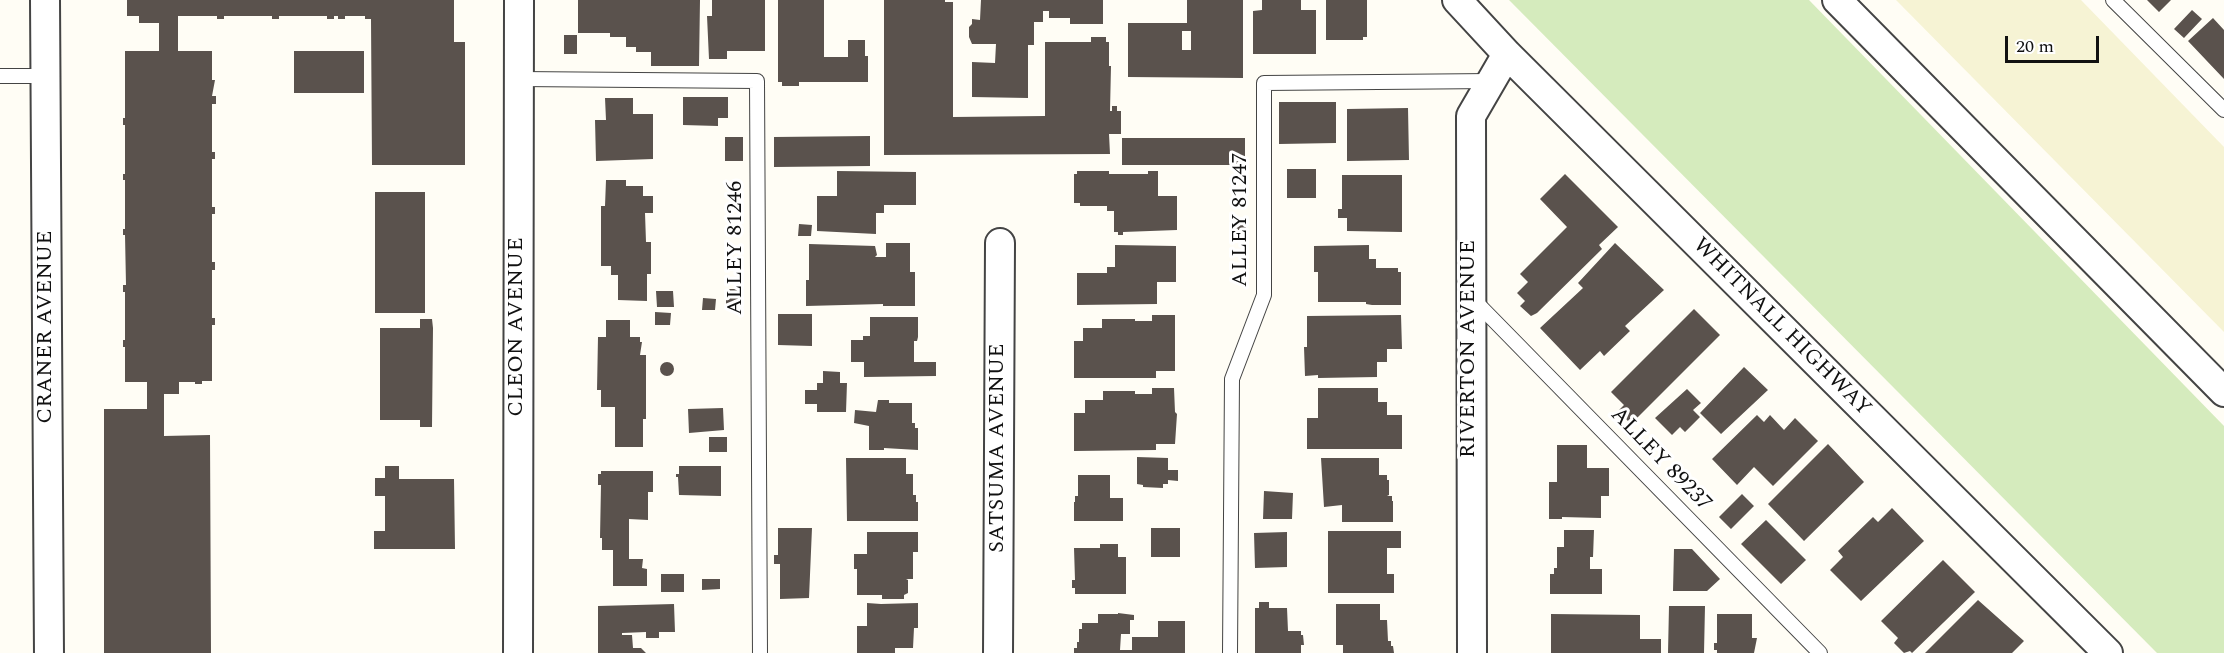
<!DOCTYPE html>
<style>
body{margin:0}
#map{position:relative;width:2224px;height:653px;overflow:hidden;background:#fffdf5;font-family:Spectral,serif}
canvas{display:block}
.scale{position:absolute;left:2005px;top:36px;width:94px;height:27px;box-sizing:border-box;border:3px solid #111;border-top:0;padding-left:8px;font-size:18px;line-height:21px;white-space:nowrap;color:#111;-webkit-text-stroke:4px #fff;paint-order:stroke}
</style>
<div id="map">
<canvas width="2224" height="653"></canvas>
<div class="scale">20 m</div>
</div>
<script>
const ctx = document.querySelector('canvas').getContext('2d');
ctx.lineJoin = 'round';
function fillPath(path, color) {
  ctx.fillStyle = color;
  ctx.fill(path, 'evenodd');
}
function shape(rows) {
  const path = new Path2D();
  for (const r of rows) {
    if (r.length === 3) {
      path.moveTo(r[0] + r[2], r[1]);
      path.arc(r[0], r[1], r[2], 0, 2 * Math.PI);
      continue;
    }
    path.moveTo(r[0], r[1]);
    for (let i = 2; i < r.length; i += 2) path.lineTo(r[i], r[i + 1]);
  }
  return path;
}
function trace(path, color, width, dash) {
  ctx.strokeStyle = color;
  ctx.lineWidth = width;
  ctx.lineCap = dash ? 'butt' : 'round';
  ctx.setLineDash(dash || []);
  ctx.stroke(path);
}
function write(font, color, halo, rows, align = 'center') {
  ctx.font = font + ' Spectral,serif';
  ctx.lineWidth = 6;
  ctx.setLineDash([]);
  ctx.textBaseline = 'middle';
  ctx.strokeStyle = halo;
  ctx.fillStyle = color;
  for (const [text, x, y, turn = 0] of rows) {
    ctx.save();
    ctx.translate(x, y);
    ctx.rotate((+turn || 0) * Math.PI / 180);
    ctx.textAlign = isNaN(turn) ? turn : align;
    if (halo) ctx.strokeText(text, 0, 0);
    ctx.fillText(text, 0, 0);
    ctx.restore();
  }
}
const farmland = shape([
 [1896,0,2081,0,2224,147,2224,332]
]);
const green = shape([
 [1509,0,1809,0,2224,426,2224,653,2157,653]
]);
const building = shape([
 [127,0,454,0,454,42,465,42,465,165,372,165,371,19,365,19,365,16,345,16,345,19,338,19,338,16,334,16,334,19,327,19,327,16,279,16,279,19,272,19,272,16,224,16,224,19,217,19,217,16,178,16,178,51,212,51,212,80,215,80,212,96,216,96,216,104,212,104,212,152,215,152,215,159,212,159,212,207,215,207,215,214,212,214,212,262,215,262,215,270,212,270,212,318,215,318,215,325,212,325,212,381,202,381,202,384,195,384,195,382,179,382,179,394,164,394,164,436,210,435,211,653,104,653,104,409,147,409,147,382,125,382,125,347,123,347,123,340,125,340,125,292,123,292,123,285,126,285,125,235,123,235,123,229,125,229,125,180,123,180,123,174,125,174,125,125,123,125,123,118,125,118,125,51,159,51,159,23,139,23,139,16,127,16],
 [578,0,700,0,699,66,651,66,651,52,636,52,636,47,626,47,626,37,610,37,610,33,578,33],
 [712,0,765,0,765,51,727,51,727,59,709,59,707,16,712,16],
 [778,0,824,0,824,57,848,57,848,40,865,40,865,56,868,56,868,82,799,82,799,86,782,86,782,82,778,82],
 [884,0,945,0,945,2,953,2,953,117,1045,116,1045,42,1091,42,1091,37,1106,37,1106,42,1109,42,1109,66,1111,66,1110,111,1112,111,1112,106,1117,106,1117,111,1121,111,1121,134,1109,134,1110,154,884,155],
 [981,0,1103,0,1103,24,1070,24,1070,18,1049,18,1049,11,1043,11,1043,22,1034,22,1034,45,1028,45,1028,98,972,97,972,62,995,63,996,44,972,44,969,37,969,27,972,24,972,19,980,20],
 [1187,0,1243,0,1243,78,1128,77,1128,23,1187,23],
 [1182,31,1191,31,1191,50,1182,50],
 [1262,0,1301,0,1301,10,1316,10,1316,54,1253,54,1253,11,1262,10],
 [1326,0,1367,0,1367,37,1363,37,1363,40,1326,40],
 [2147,0,2171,0,2159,12],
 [2192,10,2202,19,2184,38,2174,29],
 [2213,18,2224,30,2224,79,2188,41],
 [564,35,577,35,577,54,564,54],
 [294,51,364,51,364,93,294,93],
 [683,97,728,97,728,118,718,118,718,126,683,125],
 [605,98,633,98,633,114,653,114,653,159,596,161,595,120,606,120],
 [1279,102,1336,102,1336,143,1279,144],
 [1408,108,1409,160,1347,161,1347,109],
 [870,136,870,166,774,167,774,137],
 [725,137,743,137,743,161,725,161],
 [1122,138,1245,138,1245,165,1122,165],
 [1287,169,1316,169,1316,198,1287,198],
 [837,171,916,172,916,205,884,205,884,213,876,213,876,234,817,231,817,196,837,196],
 [1077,171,1109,171,1109,174,1148,174,1148,171,1158,171,1158,196,1177,196,1177,230,1123,232,1123,235,1118,235,1118,232,1114,232,1114,211,1107,211,1107,206,1080,206,1080,203,1074,203,1074,174,1077,174],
 [1565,174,1618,227,1599,245,1602,249,1537,313,1531,316,1520,306,1525,301,1517,293,1528,282,1520,274,1567,227,1540,199],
 [1342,175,1402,175,1402,232,1347,231,1347,218,1338,218,1338,209,1342,209],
 [606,180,626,180,626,186,643,186,643,196,653,196,653,213,645,213,646,242,651,242,651,274,647,274,647,301,618,300,618,275,611,275,611,266,601,266,601,206,605,206],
 [375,192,425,192,425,313,375,313],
 [1231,219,1246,220,1246,238,1231,237],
 [799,224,812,225,811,236,798,236],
 [886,243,910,243,910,272,915,272,915,306,883,306,883,304,806,306,806,280,809,280,809,244,875,246,877,255,875,257,886,257],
 [1615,243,1664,290,1625,326,1630,331,1604,356,1600,351,1580,370,1540,328,1583,288,1578,283],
 [1115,245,1176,246,1176,282,1157,282,1157,304,1077,305,1077,273,1107,273,1107,267,1115,267],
 [1369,245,1369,259,1376,259,1376,268,1398,268,1398,272,1401,272,1401,305,1372,305,1366,304,1366,302,1318,302,1318,272,1314,272,1314,246],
 [726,289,739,289,739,300,734,300,734,305,726,305],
 [656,291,673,291,674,307,657,307],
 [703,298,716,299,715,310,702,310],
 [1694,309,1720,335,1631,424,1618,411,1624,405,1611,392],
 [655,312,671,313,670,325,655,325],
 [778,314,812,314,812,346,778,345],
 [1152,315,1175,315,1175,371,1156,371,1156,378,1074,378,1074,341,1083,341,1083,328,1102,328,1102,319,1135,319,1135,321,1152,321],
 [1401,315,1402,349,1387,349,1387,362,1377,362,1377,377,1318,378,1318,375,1305,376,1304,347,1307,347,1307,316],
 [870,317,918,317,918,337,917,341,914,341,914,362,936,362,936,376,864,377,864,362,851,362,851,340,863,340,863,336,870,336],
 [420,319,432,319,433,328,432,427,420,427,420,420,380,420,380,328,420,328],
 [606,320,630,320,630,337,640,337,640,342,642,342,640,355,646,355,646,419,643,419,643,447,615,447,615,407,601,407,601,390,597,390,598,337,606,337],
 [667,369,7],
 [1744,367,1768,390,1721,434,1700,413],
 [823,371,840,372,840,383,847,383,846,412,817,412,817,404,805,404,805,390,817,390,817,383,823,383],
 [1152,388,1174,388,1175,412,1177,414,1175,444,1156,444,1156,450,1074,451,1074,413,1085,413,1085,400,1103,400,1103,391,1135,391,1135,394,1152,394],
 [1318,388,1378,388,1378,402,1387,402,1387,415,1402,415,1402,449,1307,449,1307,418,1318,418],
 [1687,389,1701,403,1693,410,1700,417,1685,432,1680,427,1672,435,1655,418],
 [878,400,889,400,889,403,912,403,912,423,915,423,915,428,918,428,918,450,884,448,884,450,869,450,869,426,854,423,855,410,876,412],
 [723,408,724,430,689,433,688,409],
 [1757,415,1764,422,1770,415,1784,430,1795,418,1818,441,1773,486,1754,467,1737,485,1712,459],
 [709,437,727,437,727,452,709,452],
 [1828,444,1864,482,1804,541,1768,504],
 [1557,445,1587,445,1587,468,1609,468,1609,496,1601,496,1601,518,1562,517,1562,519,1549,519,1549,482,1557,482],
 [1137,457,1168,458,1168,470,1178,470,1178,481,1168,480,1168,484,1163,484,1163,488,1143,487,1143,485,1137,484],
 [846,458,906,458,906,474,913,474,913,495,916,495,916,502,918,502,918,521,847,521],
 [1321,458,1379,458,1379,475,1387,475,1387,480,1389,480,1389,495,1387,496,1392,496,1392,501,1393,501,1393,522,1342,522,1342,505,1324,507],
 [385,466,399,466,399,479,454,479,455,549,374,549,374,531,385,531,385,496,375,496,375,478,385,478],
 [679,466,721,466,721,496,679,495,678,477,676,477,676,474,679,474],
 [601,471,653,471,653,492,648,492,648,520,629,519,629,559,643,559,642,568,647,569,647,586,613,586,613,550,602,550,602,538,600,538,601,485,598,485,598,474,601,474],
 [1078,475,1110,475,1110,498,1123,498,1123,521,1074,521,1074,502,1075,502,1075,496,1078,496],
 [1264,491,1293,493,1292,519,1263,519],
 [1742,494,1754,506,1731,529,1719,517],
 [1892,508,1924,541,1861,601,1830,570,1843,557,1838,551,1873,517,1878,522],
 [1766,520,1806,560,1781,584,1741,544],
 [778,528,812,528,809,598,780,599,780,564,774,564,774,555,778,555],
 [1151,528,1180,528,1180,557,1151,557],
 [1564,530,1594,530,1593,557,1590,557,1590,569,1602,569,1602,594,1550,594,1550,574,1554,574,1554,568,1557,568,1557,547,1564,547],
 [1328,531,1401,531,1401,548,1387,548,1387,574,1394,574,1394,593,1328,593],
 [867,532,918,532,918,552,913,552,913,579,906,579,908,580,908,593,904,595,904,599,882,599,882,595,857,595,857,569,854,569,854,554,867,554],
 [1287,532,1287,567,1255,568,1254,533],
 [1100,544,1118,544,1118,557,1126,557,1126,594,1075,594,1075,588,1072,588,1072,580,1075,580,1074,548,1100,548],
 [1674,549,1692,549,1720,579,1707,591,1673,591],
 [1943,560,1975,592,1912,653,1910,651,1904,653,1894,643,1898,638,1881,621],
 [661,574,684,574,684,592,661,592],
 [702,579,720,579,720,589,702,590],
 [1978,600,2024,641,2012,653,1925,653],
 [1259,602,1269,602,1269,608,1287,608,1288,631,1301,631,1301,635,1303,635,1304,645,1301,645,1301,653,1255,653,1255,608,1259,608],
 [867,603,881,604,918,603,918,628,914,628,913,648,895,648,895,653,857,653,857,626,867,626],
 [674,604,675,632,659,632,659,638,646,638,646,632,622,633,622,635,632,635,633,648,641,648,646,653,598,653,598,606],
 [1336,604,1380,604,1380,620,1387,620,1388,641,1391,641,1391,646,1393,646,1394,653,1343,653,1343,645,1336,645],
 [1669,606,1705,606,1704,653,1668,653],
 [1118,613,1134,615,1134,620,1130,620,1130,634,1121,634,1120,650,1132,650,1132,637,1158,637,1158,621,1185,621,1185,653,1074,653,1074,648,1077,648,1077,642,1079,642,1079,629,1082,629,1082,623,1098,623,1098,614,1118,614],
 [1551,614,1640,615,1640,639,1661,639,1661,653,1551,653],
 [1717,614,1752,614,1752,638,1757,638,1754,653,1717,653,1717,650,1714,650,1714,643,1717,643]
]);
const lane = shape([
 [2113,0,2224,110],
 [0,76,45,76],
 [519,79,757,81,760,653],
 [1473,299,1820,653],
 [1230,653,1232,379,1264,295,1264,83,1492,81]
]);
const street = shape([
 [45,0,49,653],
 [1457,0,1507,54,2108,653],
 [1837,0,2224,392],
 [518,653,519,0],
 [998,653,1000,243],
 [1472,653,1471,116,1507,54]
]);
const streetNames = [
 ["ALLEY 81247",1242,220,-90],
 ["ALLEY 81246",737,248,-90],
 ["CRANER AVENUE",47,327,-90],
 ["CLEON AVENUE",518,327,-90],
 ["WHITNALL HIGHWAY",1781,328,45],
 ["RIVERTON AVENUE",1470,349,-90],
 ["SATSUMA AVENUE",999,448,-90],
 ["ALLEY 89237",1660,460,46]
];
fillPath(farmland, '#f6f3d4');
fillPath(green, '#d5ebbd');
fillPath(building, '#5a524d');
trace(lane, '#444', 16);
trace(street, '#444', 32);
trace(lane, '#fff', 14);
trace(street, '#fff', 28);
write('22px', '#111', '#fff', streetNames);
</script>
